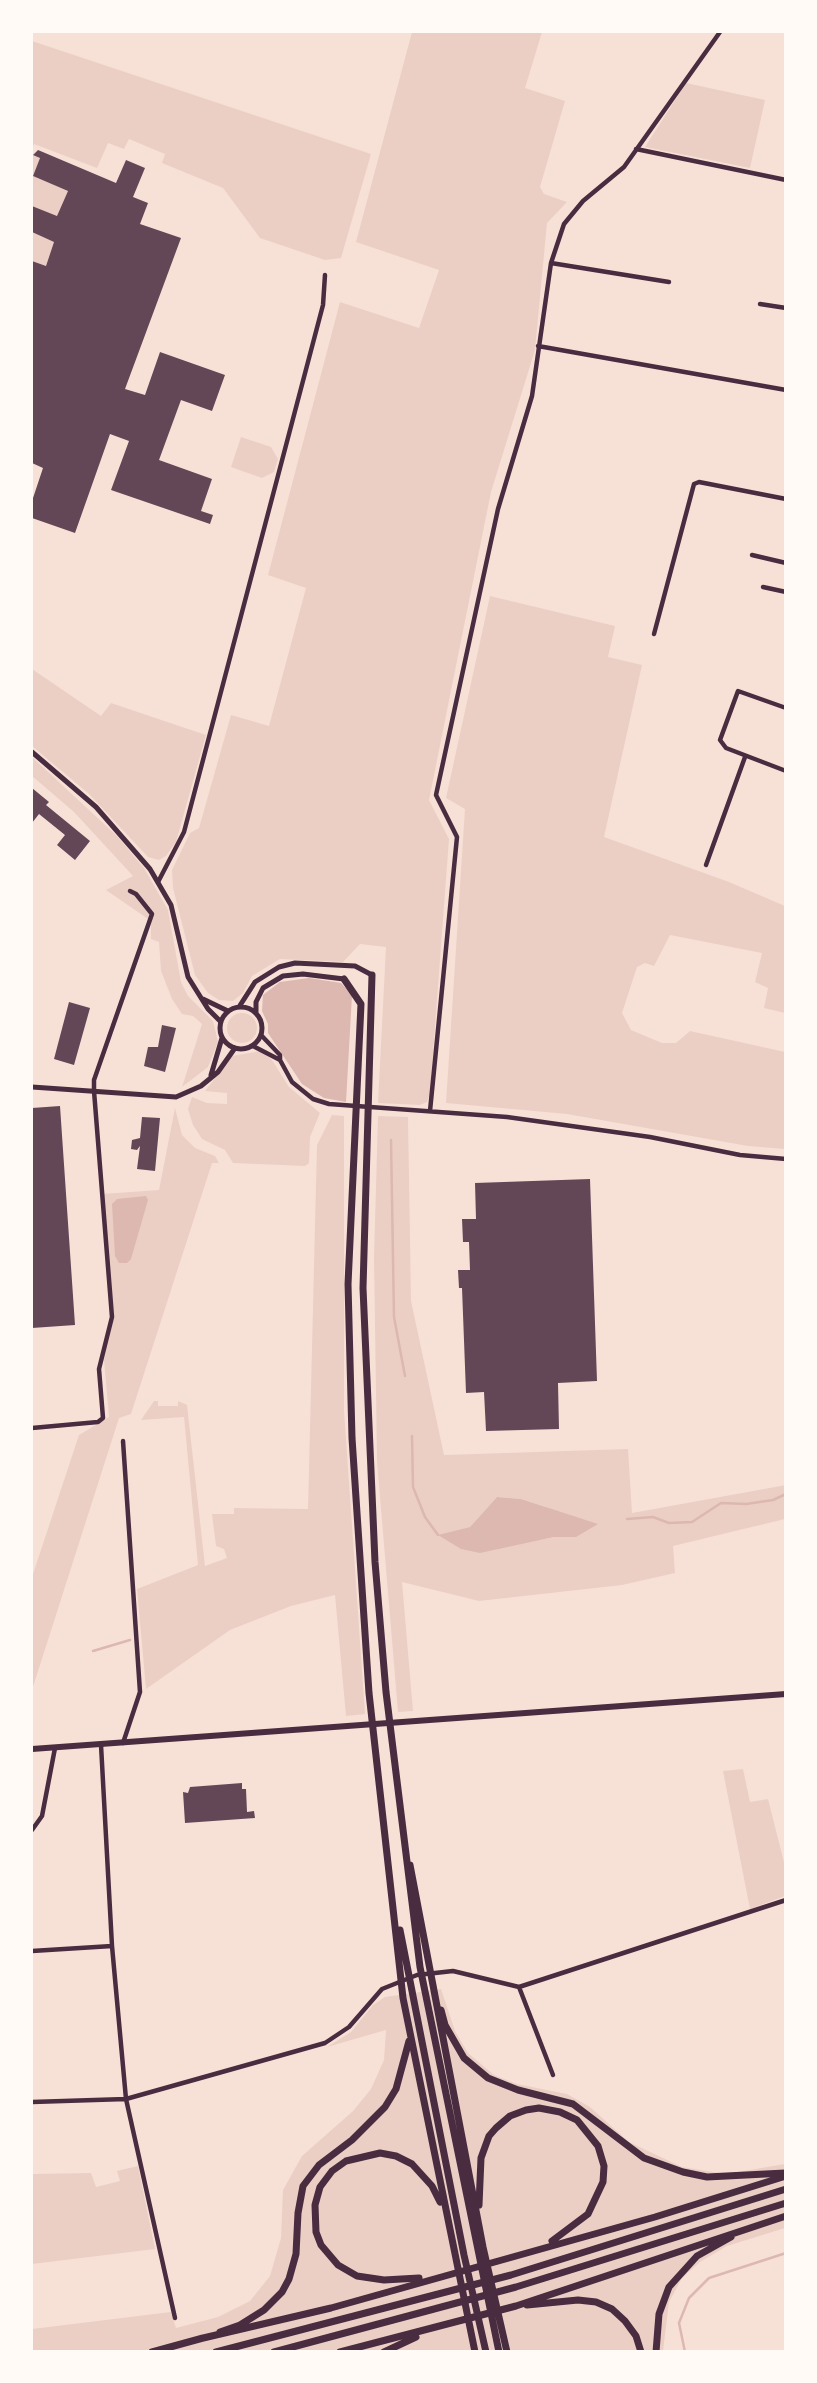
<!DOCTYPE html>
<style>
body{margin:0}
#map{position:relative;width:817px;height:2383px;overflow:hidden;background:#f7e1d7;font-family:Ubuntu,sans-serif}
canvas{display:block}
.frame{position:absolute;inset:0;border:33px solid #fffaf5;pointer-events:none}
</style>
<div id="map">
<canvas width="817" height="2383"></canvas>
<div class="frame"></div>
</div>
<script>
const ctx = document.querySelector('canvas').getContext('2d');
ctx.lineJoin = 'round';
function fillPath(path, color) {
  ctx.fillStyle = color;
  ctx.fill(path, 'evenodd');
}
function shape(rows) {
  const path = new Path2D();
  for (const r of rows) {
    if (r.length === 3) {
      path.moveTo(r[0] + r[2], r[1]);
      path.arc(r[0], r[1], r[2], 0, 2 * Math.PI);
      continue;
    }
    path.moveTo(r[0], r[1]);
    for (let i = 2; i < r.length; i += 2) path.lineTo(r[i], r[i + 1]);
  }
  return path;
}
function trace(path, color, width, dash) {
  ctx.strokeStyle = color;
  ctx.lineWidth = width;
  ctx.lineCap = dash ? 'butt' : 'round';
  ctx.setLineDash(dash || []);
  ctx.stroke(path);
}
const green = shape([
 [412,32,542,32,525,88,565,101,540,187,544,194,567,202,547,223,535,350,491,492,429,800,449,839,430,1094,427,1102,420,1105,378,1103,386,947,360,944,343,962,280,959,252,976,243,993,233,1001,219,1000,208,993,195,975,173,888,172,870,190,833,199,828,231,715,269,726,306,588,268,575,340,302,419,328,439,270,356,242],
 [32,41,371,154,341,258,325,260,260,238,223,188,162,163,165,154,129,139,124,149,108,143,97,168,34,144,32,149],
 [686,83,765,100,750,168,645,147],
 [32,154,40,158,33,176,68,191,57,216,32,206],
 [32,232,54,242,46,266,32,261],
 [241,437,271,447,278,459,274,472,262,478,231,467],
 [490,596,615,626,608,657,642,665,604,837,729,882,785,906,785,1013,764,1008,768,988,755,982,762,953,670,935,654,966,645,963,637,967,622,1013,631,1030,662,1043,676,1043,690,1031,785,1052,785,1149,748,1146,567,1114,446,1103,465,809,446,798],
 [32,669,101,716,111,703,206,735,176,842,166,856,159,860,148,857,89,794,32,746],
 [32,757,117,836,144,868,168,910,181,982,188,996,213,1021,218,1042,208,1067,182,1087,202,1024,193,1016,182,1014,172,999,161,971,159,942,151,939,151,921,106,890,133,876,74,812,32,776],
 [242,1028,15],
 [261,1051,272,1060,289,1087,320,1113,310,1137,309,1163,305,1166,233,1163,225,1150,202,1139,193,1125,188,1109,192,1097,207,1103,227,1104,227,1093,205,1091,232,1056],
 [175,1108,182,1135,195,1148,215,1156,219,1163,212,1163,131,1414,119,1418,32,1690,32,1577,79,1435,109,1417,104,1360,114,1317,102,1194,159,1190],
 [332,1115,344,1116,344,1410,365,1714,346,1716,335,1595,291,1606,230,1630,146,1689,137,1589,198,1565,184,1417,141,1420,154,1401,158,1401,158,1406,178,1406,178,1401,187,1405,205,1566,227,1558,224,1549,216,1546,212,1514,234,1514,234,1508,308,1509,317,1145],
 [378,1116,408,1117,411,1301,444,1455,628,1449,632,1513,786,1485,785,1519,673,1546,675,1573,622,1585,479,1601,402,1582,413,1711,398,1712,377,1461,374,1257],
 [497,1497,521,1499,546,1507,576,1537,554,1537,514,1545,439,1536,470,1527],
 [743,1769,750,1802,768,1799,786,1870,785,1896,750,1909,723,1771],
 [441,1989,455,2031,468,2053,494,2075,517,2084,567,2094,590,2107,629,2142,682,2167,726,2174,785,2164,785,2228,727,2246,700,2262,682,2278,669,2302,663,2351,32,2352,32,2329,171,2312,176,2328,218,2317,250,2301,270,2276,281,2238,283,2190,302,2156,353,2111,371,2089,384,2060,386,2030,327,2047,351,2032,373,2005,385,1997],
 [138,2166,155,2249,32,2264,32,2174,91,2173,96,2187,120,2181,117,2171]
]);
const water = shape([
 [309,978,341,983,352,995,346,1102,324,1098,302,1084,268,1033,268,1024,262,1011,263,995,280,982],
 [146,1196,148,1200,131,1259,127,1263,119,1263,115,1256,112,1204,117,1199],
 [497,1497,521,1499,598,1524,576,1537,554,1537,480,1553,461,1549,438,1535,470,1527]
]);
const stream = shape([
 [391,1140,394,1317,405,1376],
 [412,1436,413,1487,425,1517,438,1535],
 [627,1519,653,1517,669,1523,692,1522,721,1503,746,1504,773,1500,786,1494],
 [93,1651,130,1640],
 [685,2352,679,2323,689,2298,709,2278,786,2253]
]);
const building = shape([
 [38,150,116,183,126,160,145,168,133,197,148,203,140,224,181,238,125,389,145,395,160,352,225,375,212,411,181,400,159,460,212,479,201,511,213,515,210,524,111,490,129,441,110,434,75,533,32,518,32,501,43,468,32,463,32,261,46,266,54,242,32,232,32,206,57,216,68,191,33,176,40,158,33,155],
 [32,788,49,802,46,805,90,841,75,860,57,845,65,835,39,814,32,823],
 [69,1002,90,1008,74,1065,54,1059],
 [162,1025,176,1028,165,1072,144,1066,148,1047,158,1047],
 [60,1106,75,1325,32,1328,32,1108],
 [142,1117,160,1118,155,1171,137,1169,140,1146,137,1150,131,1149,132,1140,140,1138],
 [590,1179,597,1381,558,1383,559,1429,486,1431,484,1392,466,1393,462,1288,459,1288,458,1270,470,1270,469,1242,463,1242,462,1219,476,1219,475,1183],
 [242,1783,242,1789,246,1789,247,1812,254,1811,255,1818,185,1823,183,1792,188,1793,190,1787]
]);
const minor = shape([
 [636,149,786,180],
 [551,263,669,282],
 [760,304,786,308],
 [538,346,786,390],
 [752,555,786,563],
 [763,587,786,592],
 [654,634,694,484,699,482,786,499],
 [786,708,738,691,720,740,726,748,786,771],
 [706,865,745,757],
 [158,882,184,832,323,305,325,275],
 [261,1035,280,1055,280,1060,292,1082,313,1099,329,1104,507,1117,650,1137,740,1155,786,1159],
 [253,1046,280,1060],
 [430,1111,457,837,436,795,498,509,532,396,551,263,564,224,583,201,624,167,720,32],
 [32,1428,98,1422,103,1418,99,1369,112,1317,94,1091,94,1080,152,914,136,894,130,891],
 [123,1441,140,1692,123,1743],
 [101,1745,112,1946,126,2099,175,2318],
 [32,1830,42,1816,55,1748],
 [32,1951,112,1946],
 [519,1987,553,2075],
 [32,2102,126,2099,325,2043,349,2027,382,1989,417,1975,453,1971,519,1987,786,1900]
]);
const tertiary = shape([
 [32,752,96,807,150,869,171,905,188,977,208,1009,221,1022],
 [203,999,228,1011],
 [241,1028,21],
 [239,1007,255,982,279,967,295,963,355,966,372,975],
 [256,1013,256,1002,263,988,283,976,303,974,344,979],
 [211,1075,222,1038],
 [32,1087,176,1097,201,1086,218,1072,235,1048]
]);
const secondary = shape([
 [32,1749,786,1694]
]);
const trunk = shape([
 [372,975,363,1288,375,1562,386,1692,420,1967,499,2352],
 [344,979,361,1004,348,1284,352,1438,369,1693,403,1998,475,2352],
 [410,1865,483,2247,507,2352],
 [400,1930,464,2255,486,2352],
 [441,2010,445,2025,464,2058,488,2078,518,2090,573,2104,644,2158,683,2172,707,2177,785,2173],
 [479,2205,481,2158,489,2136,496,2128,510,2116,526,2110,539,2108,560,2112,577,2120,598,2146,604,2166,603,2182,588,2214,552,2241],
 [419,2278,384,2280,357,2276,338,2265,321,2245,316,2232,315,2205,320,2187,332,2171,346,2161,380,2153,396,2156,412,2164,432,2186,440,2202],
 [527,2305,578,2300,596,2302,612,2309,625,2321,636,2336,641,2352],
 [220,2332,240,2325,264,2310,282,2292,289,2279,296,2254,298,2213,303,2186,319,2165,352,2140,385,2107,396,2089,409,2041],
 [199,2339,331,2308,655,2217,786,2176],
 [152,2352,203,2338],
 [216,2352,511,2275,786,2189],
 [274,2352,516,2287,786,2203],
 [340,2352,516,2306,786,2216],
 [384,2352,416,2337],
 [656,2352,659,2314,669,2287,697,2256,731,2237]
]);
fillPath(green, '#ebcfc5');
fillPath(water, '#dcb8b0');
trace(stream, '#dcb8b0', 2.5);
fillPath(building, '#644757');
trace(minor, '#4a2c40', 4.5);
trace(tertiary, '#4a2c40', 5);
trace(secondary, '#4a2c40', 6);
trace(trunk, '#4a2c40', 7);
</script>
